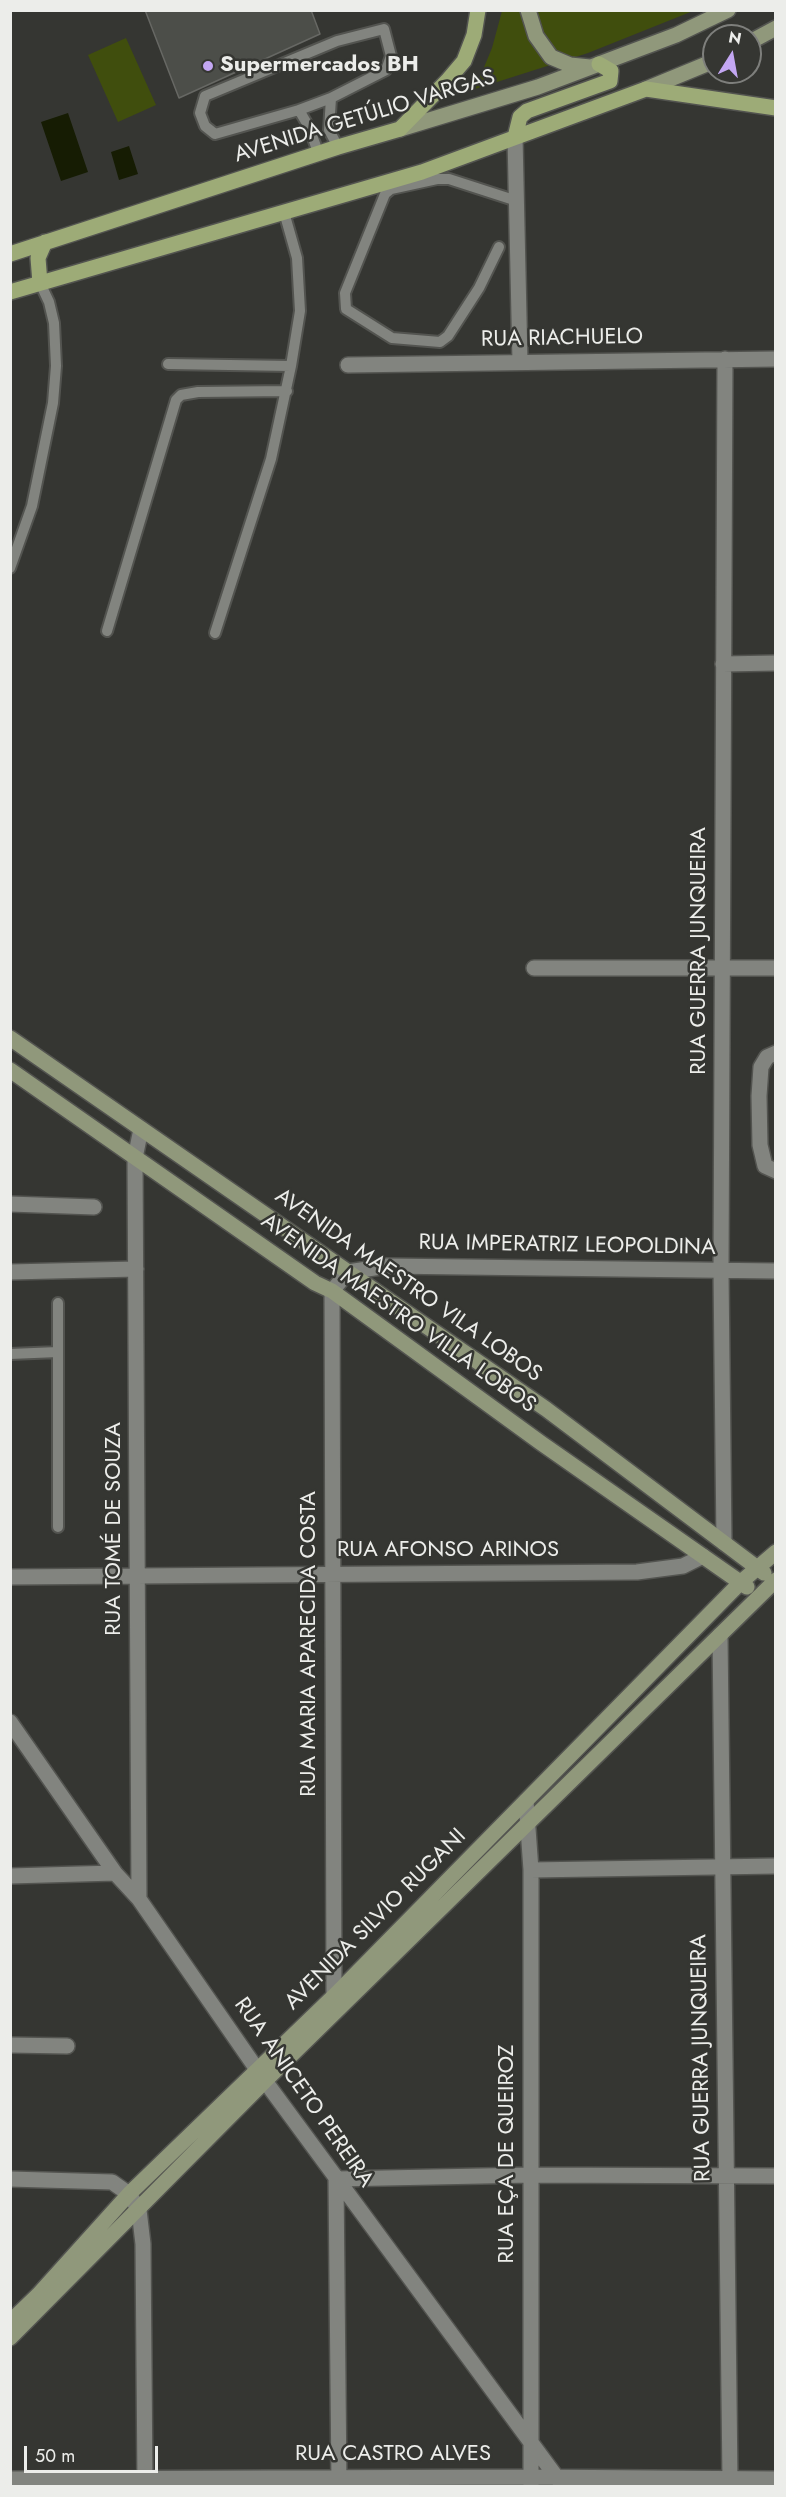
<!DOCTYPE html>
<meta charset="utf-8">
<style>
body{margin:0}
#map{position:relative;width:786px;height:2497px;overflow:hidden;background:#353632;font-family:Jost,sans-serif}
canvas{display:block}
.frame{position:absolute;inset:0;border:12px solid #ecedea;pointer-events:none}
.north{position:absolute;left:702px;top:24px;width:60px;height:60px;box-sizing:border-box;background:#353632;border:2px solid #7e7f7c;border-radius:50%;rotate:11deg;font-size:16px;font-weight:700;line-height:24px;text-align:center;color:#ecedea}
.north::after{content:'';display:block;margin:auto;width:21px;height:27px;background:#c3a7f2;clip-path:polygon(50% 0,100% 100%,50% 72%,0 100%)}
.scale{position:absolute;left:24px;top:2446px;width:134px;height:27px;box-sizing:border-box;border:3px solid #ecedea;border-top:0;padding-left:8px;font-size:18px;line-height:21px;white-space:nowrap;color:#ecedea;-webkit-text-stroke:4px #353632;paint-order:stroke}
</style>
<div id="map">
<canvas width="786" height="2497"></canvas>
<div class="frame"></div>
<div class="north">N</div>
<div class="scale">50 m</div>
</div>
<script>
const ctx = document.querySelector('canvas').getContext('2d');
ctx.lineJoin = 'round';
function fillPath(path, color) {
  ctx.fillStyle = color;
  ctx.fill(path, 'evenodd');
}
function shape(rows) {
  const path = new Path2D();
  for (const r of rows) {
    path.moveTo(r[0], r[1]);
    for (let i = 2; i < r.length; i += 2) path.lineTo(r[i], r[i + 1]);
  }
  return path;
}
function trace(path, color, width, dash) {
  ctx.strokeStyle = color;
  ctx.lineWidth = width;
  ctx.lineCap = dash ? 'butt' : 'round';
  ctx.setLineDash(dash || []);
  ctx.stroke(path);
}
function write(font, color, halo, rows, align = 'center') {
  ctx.font = font + ' Jost,sans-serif';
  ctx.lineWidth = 5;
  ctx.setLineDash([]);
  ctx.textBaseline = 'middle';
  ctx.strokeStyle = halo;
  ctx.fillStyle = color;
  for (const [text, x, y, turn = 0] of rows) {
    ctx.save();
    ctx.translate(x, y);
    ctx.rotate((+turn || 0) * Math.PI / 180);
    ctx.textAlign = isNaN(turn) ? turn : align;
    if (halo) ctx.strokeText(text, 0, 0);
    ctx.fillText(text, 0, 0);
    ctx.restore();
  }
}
const green = shape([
 [502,11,693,11,588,53,475,89,492,48],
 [126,38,156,105,118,122,88,55]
]);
const water = shape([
 [68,113,88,172,61,181,41,122],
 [129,146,138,174,119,180,111,152]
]);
const building = shape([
 [145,10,311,10,320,34,179,98,145,10]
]);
const lane = shape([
 [299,110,331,98],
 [319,155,309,127,299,110,215,134,205,126,200,113,205,96,337,41,384,29,391,56,386,70,331,98,329,130,338,147],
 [499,247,479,288,448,336,440,342,392,338,346,309,345,293,385,194,391,189,437,179,449,179,517,201],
 [168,364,291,366],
 [10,568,32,506,53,403,56,366,54,323,49,302,40,283],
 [107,631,176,400,181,395,198,392,287,391],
 [215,633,271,459,291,366,300,311,297,258,284,212],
 [10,1354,58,1352],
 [58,1527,58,1303]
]);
const street = shape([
 [515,137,520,362],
 [348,365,776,359],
 [723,664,776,663],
 [534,968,776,968],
 [776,1053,767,1057,761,1067,759,1096,760,1145,765,1166,776,1171],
 [10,1204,94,1207],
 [10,1272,136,1269],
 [724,1543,721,1272,725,359],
 [10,1577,637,1572,683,1566,703,1556],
 [720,1635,730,2480],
 [10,1722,115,1873,139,1899,265,2081,563,2486],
 [526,1801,531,1870,531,2486],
 [531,1870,776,1866],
 [10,1876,115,1873],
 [139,1899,135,1158,141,1129],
 [339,2004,334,1996,332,1291,348,1272,387,1266,776,1271],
 [10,2045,67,2046],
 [10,2179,112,2182,129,2194,139,2210,143,2244,145,2485],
 [10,2479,530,2477,776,2479],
 [339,2486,336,2179,530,2175,776,2176]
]);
const secondary = shape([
 [528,10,536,36,551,57,570,65,590,67],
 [750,42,776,28],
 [646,89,714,61],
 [400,129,538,87,676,35,728,10],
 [10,1038,546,1409,764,1573],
 [10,1070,315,1283,332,1291,541,1443,747,1587],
 [10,2322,38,2295,129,2194,334,1996,741,1582,776,1552],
 [10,2338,265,2081,776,1580]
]);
const primary = shape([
 [515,137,520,117,527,111,610,81,611,71,599,64],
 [10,254,338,147,400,129,447,81,464,61,474,35,478,10],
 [40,283,38,258,45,242],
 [10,292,422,172,646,89,776,108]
]);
const markers = [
 [208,66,6,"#c3a7f2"]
];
const poiNames = [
 ["Supermercados BH",220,66]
];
const streetNames = [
 ["AVENIDA GETÚLIO VARGAS",365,117,-17],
 ["RUA RIACHUELO",562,339,-1],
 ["RUA GUERRA JUNQUEIRA",700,951,-90],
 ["RUA IMPERATRIZ LEOPOLDINA",567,1246,1],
 ["AVENIDA MAESTRO VILA LOBOS",408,1286,35],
 ["AVENIDA MAESTRO VILLA LOBOS",398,1314,35],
 ["RUA TOMÉ DE SOUZA",115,1529,-90],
 ["RUA AFONSO ARINOS",448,1551],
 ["RUA MARIA APARECIDA COSTA",310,1644,-90],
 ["AVENIDA SILVIO RUGANI",376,1920,-45],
 ["RUA GUERRA JUNQUEIRA",702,2058,-91],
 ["RUA ANICETO PEREIRA",303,2093,55],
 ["RUA EÇA DE QUEIROZ",508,2154,-90],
 ["RUA CASTRO ALVES",393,2455]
];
fillPath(green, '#404e0d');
fillPath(water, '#161c03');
fillPath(building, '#4c4e49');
trace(building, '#676864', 1.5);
trace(lane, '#535450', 14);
trace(street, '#535450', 18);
trace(secondary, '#535450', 18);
trace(primary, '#535450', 18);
trace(lane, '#82847f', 10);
trace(street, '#82847f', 15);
trace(secondary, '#90987b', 15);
trace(primary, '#9dab77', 15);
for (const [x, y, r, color] of markers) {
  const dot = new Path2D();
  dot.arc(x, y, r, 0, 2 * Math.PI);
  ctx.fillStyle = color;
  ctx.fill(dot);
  trace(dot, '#353632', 2);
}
write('bold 22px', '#ecedea', '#353632', poiNames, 'left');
write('22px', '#ecedea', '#353632', streetNames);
</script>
